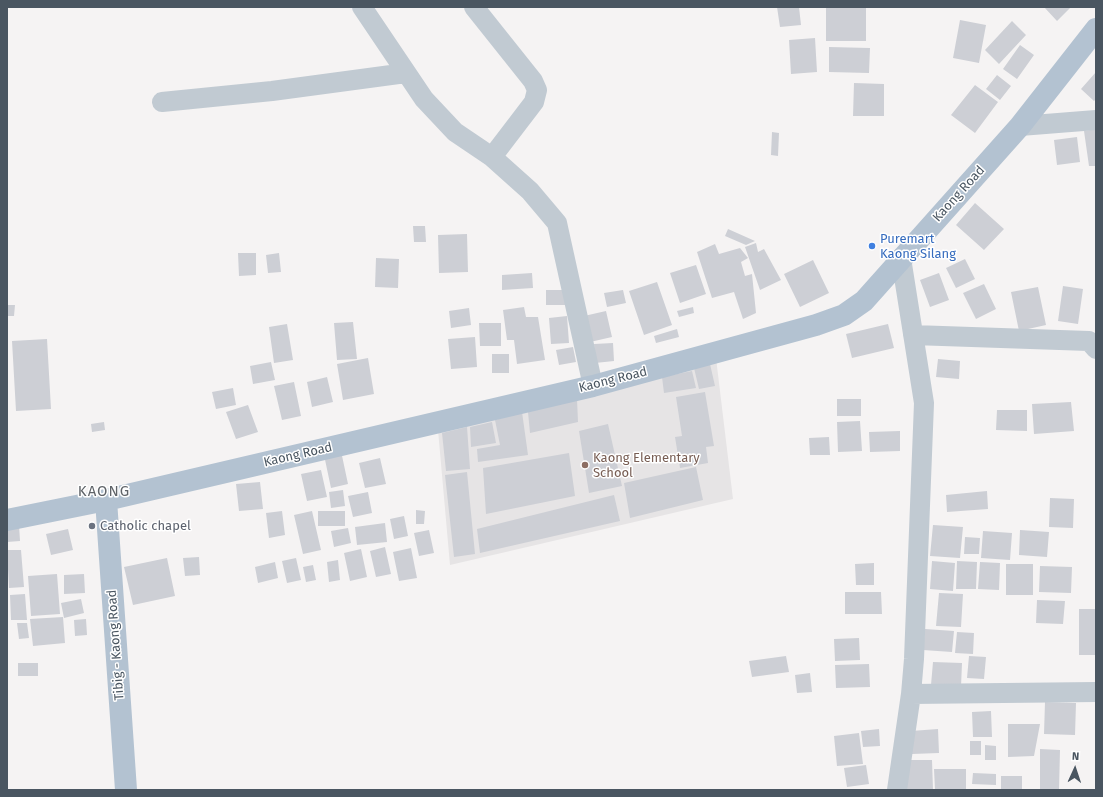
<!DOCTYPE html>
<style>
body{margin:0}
#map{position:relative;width:1103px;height:797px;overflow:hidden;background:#f5f3f3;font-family:"Fira Sans",sans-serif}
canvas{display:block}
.frame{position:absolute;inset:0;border:8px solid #4a5661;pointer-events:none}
.north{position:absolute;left:1055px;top:749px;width:40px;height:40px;-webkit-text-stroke:3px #fff;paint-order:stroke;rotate:3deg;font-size:11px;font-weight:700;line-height:16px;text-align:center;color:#4a5661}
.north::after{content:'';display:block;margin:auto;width:14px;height:18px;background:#4a5661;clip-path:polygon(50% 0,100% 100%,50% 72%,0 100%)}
</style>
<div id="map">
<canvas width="1103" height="797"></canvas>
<div class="frame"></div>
<div class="north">N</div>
</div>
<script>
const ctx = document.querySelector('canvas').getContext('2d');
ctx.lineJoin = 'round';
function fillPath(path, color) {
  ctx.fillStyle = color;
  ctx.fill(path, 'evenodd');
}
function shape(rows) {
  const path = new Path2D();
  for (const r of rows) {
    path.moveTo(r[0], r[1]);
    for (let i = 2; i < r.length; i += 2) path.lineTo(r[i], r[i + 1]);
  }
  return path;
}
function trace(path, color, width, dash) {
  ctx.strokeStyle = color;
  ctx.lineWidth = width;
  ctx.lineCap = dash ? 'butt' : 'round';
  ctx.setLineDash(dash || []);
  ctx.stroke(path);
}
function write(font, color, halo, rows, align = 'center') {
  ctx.font = font + ' "Fira Sans",sans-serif';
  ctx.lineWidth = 3;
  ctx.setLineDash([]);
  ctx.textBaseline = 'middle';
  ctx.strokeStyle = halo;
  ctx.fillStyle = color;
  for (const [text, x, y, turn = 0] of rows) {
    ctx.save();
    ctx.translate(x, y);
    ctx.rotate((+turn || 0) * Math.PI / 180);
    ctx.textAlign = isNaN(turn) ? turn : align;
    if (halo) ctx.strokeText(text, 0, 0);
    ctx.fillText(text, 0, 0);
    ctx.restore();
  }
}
const education = shape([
 [716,358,733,499,450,565,438,430]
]);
const building = shape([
 [777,7,799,7,801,25,780,27],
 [826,7,866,7,866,41,826,41],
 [1044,7,1071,7,1057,21],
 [960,20,986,25,979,63,953,58],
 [1012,21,1026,35,999,64,985,50],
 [815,38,817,72,791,74,789,40],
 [1020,45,1034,55,1017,79,1003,69],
 [829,47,870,48,869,73,829,72],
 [1096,72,1096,99,1094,101,1081,89],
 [997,75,1011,86,1000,100,986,89],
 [854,83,884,84,884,116,853,116],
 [975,85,998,102,975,133,951,115],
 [1096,129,1096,166,1089,166,1084,131],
 [772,132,779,133,778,156,771,155],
 [1077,137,1080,162,1057,165,1054,140],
 [975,203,1004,229,984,250,956,225],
 [413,226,425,226,426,242,414,242],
 [728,229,755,241,746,245,725,236],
 [467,234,468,272,439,273,438,235],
 [756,243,758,252,764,249,781,280,760,290,745,247],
 [715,244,719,254,740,248,748,258,741,262,745,276,752,274,756,313,743,319,734,292,712,298,697,252],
 [238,253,256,253,256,275,239,276],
 [279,253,281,272,268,273,266,255],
 [376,258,399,259,398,288,375,287],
 [965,259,975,279,956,288,946,268],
 [813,260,829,293,800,307,784,274],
 [696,265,706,294,680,303,670,273],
 [532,273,533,288,502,290,502,275],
 [939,273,949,300,930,307,920,280],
 [657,282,672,325,644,335,629,291],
 [984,284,996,309,976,319,963,293],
 [1063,286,1083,289,1078,324,1058,321],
 [1038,287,1046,325,1019,331,1011,292],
 [546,290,566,290,567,305,546,305],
 [623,290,626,303,607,307,604,293],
 [7,305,15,305,14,316,7,316],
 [524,307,526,317,538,317,545,360,517,364,514,340,507,340,503,310],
 [693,307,694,313,679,317,677,311],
 [469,308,471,325,451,328,449,311],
 [606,311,612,337,590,342,584,316],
 [567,316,569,343,551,344,549,318],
 [353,322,357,359,337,360,334,323],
 [479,323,501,323,501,346,480,346],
 [287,324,293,360,274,363,269,327],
 [888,324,894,348,852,358,846,334],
 [677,329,679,337,656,343,654,336],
 [475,337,477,367,451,369,448,339],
 [47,339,51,409,16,411,12,341],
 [613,343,614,361,595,363,594,344],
 [573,347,576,362,559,365,556,350],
 [492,354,509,354,509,373,492,373],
 [368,358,374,394,343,400,337,364],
 [938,359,960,361,959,379,936,377],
 [271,362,275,380,253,384,250,366],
 [710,364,715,386,699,389,694,368],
 [692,371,696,388,664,393,662,377],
 [327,377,333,402,312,407,307,382],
 [294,382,301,416,282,420,274,386],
 [233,388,236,405,216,409,212,392],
 [705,392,714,446,706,447,708,463,680,468,675,437,682,436,676,397],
 [577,399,578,422,530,433,528,412],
 [837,399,861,399,861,416,837,416],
 [1071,402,1074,431,1034,434,1032,404],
 [248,405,258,432,236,439,226,412],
 [997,410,1027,410,1027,431,996,430],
 [522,412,528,455,478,462,477,449,500,445,495,420],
 [860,421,862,451,838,452,837,422],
 [104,422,105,430,92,432,91,424],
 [492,422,496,443,471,447,470,427],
 [608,424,622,486,589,493,579,431],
 [467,427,470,469,446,471,442,433],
 [900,431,900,451,870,452,869,432],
 [829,437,830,455,810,455,809,438],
 [341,451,348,484,331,488,324,455],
 [569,453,575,496,486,514,483,468],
 [380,458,386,484,365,488,359,463],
 [696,467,703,500,630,518,624,483],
 [321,470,327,497,307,501,301,474],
 [467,472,475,554,454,557,445,475],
 [260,482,263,509,239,511,236,484],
 [343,490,345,506,331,508,329,492],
 [987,491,988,509,947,512,946,495],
 [368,492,372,513,353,517,348,496],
 [614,495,620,521,480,553,477,529],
 [1050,498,1074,499,1073,528,1049,527],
 [416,510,425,511,424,524,416,524],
 [282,511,285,535,269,538,266,513],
 [312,511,321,550,303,554,294,515],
 [318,511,345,511,345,526,318,526],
 [404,516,408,536,394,539,390,519],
 [385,523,387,542,357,545,355,527],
 [19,525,20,541,7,542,7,526],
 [933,525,963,527,960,558,930,556],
 [348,528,351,543,334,547,331,531],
 [68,529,73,550,51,555,46,534],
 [429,530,434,553,419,556,414,533],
 [1020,530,1049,532,1047,557,1019,555],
 [983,531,1012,533,1010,560,981,558],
 [965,537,980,538,979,554,964,554],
 [385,547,391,574,376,577,370,551],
 [411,548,417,578,399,581,393,552],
 [361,549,367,577,350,581,344,553],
 [7,550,21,550,24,587,9,588],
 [199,557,200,575,185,576,183,558],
 [167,558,175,596,133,605,124,567],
 [296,558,301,580,287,583,282,561],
 [338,560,340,580,329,582,327,562],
 [932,561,955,563,953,591,930,589],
 [957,561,977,562,976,589,956,589],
 [275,562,278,578,258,583,255,567],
 [980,562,1000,563,999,590,978,589],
 [874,563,874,585,856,585,855,564],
 [1006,564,1033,564,1033,595,1006,595],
 [313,565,316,580,306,582,303,567],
 [1040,566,1072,567,1071,593,1039,592],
 [57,574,60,614,31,616,28,576],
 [84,574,85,593,64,594,64,575],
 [845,592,881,592,882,614,845,614],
 [939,593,963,594,961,627,936,626],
 [25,594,27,620,11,620,10,595],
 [81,599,84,613,64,618,61,603],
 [1037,600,1065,601,1063,624,1036,623],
 [1079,609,1096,609,1096,655,1079,655],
 [63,617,65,643,33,646,30,619],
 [86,619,87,635,75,636,74,620],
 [17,623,27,623,29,638,19,639],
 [925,629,954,631,952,652,923,650],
 [957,632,974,633,973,654,955,653],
 [859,638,860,660,835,661,834,639],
 [786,656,789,672,752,677,749,661],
 [969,656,986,657,984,679,967,678],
 [933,662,962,663,961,687,931,685],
 [18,663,38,663,38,676,18,676],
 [869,664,870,687,836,688,835,665],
 [810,673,812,692,797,693,795,675],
 [1045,702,1076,703,1075,735,1044,734],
 [991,711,992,737,973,737,972,712],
 [1008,724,1040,724,1034,756,1008,757],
 [879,729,880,746,863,747,861,731],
 [938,729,939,753,912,754,911,731],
 [859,733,863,764,837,766,834,736],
 [970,741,981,741,981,755,970,755],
 [985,745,996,746,996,760,985,760],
 [1040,749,1060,750,1059,790,1040,790],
 [903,760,932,760,933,790,904,790],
 [866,765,869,784,847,787,844,768],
 [934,769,966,769,966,790,935,790],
 [973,773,996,774,996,785,972,784],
 [1001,776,1022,776,1022,790,1001,790]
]);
const minor = shape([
 [362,7,424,99,455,132,492,157,530,191,557,223,593,386],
 [474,7,533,81,537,90,534,102,492,157],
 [162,102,272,91,406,73],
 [1020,126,1096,120],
 [913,335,1089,341,1096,349],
 [911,694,1096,692],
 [897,790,911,694,914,659,924,403,901,258]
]);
const major = shape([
 [106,500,126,790],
 [7,520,106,500,593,386,816,325,844,315,864,301,1020,126,1096,29]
]);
const markers = [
 [872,246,4,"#3f7fe0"],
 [585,465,4,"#8d6e63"],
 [92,526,4,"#6b7280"]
];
const streetNames = [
 ["Kaong Road",959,194,-48],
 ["Kaong Road",613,380,-14],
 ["Kaong Road",298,455,-13],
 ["Tibig - Kaong Road",116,645,-94]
];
const shopNames = [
 ["Puremart",880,239],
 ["Kaong Silang",880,254]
];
const educationNames = [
 ["Kaong Elementary",593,458],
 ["School",593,473]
];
const worshipNames = [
 ["Catholic chapel",100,526]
];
const quarterNames = [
 ["KAONG",104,492]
];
fillPath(education, '#e6e4e5');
fillPath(building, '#cdcfd5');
trace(minor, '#c1cad2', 20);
trace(major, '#b3c2d1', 22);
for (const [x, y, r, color] of markers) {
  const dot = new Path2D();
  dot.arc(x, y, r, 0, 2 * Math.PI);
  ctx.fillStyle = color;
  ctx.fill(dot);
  trace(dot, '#fff', 1.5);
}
write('13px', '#4a5661', '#fff', streetNames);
write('13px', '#366cbe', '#fff', shopNames, 'left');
write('13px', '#785e54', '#fff', educationNames, 'left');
write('13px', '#5b616d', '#fff', worshipNames, 'left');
ctx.letterSpacing = '1px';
write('15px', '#5f6368', '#fff', quarterNames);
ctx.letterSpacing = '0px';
</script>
